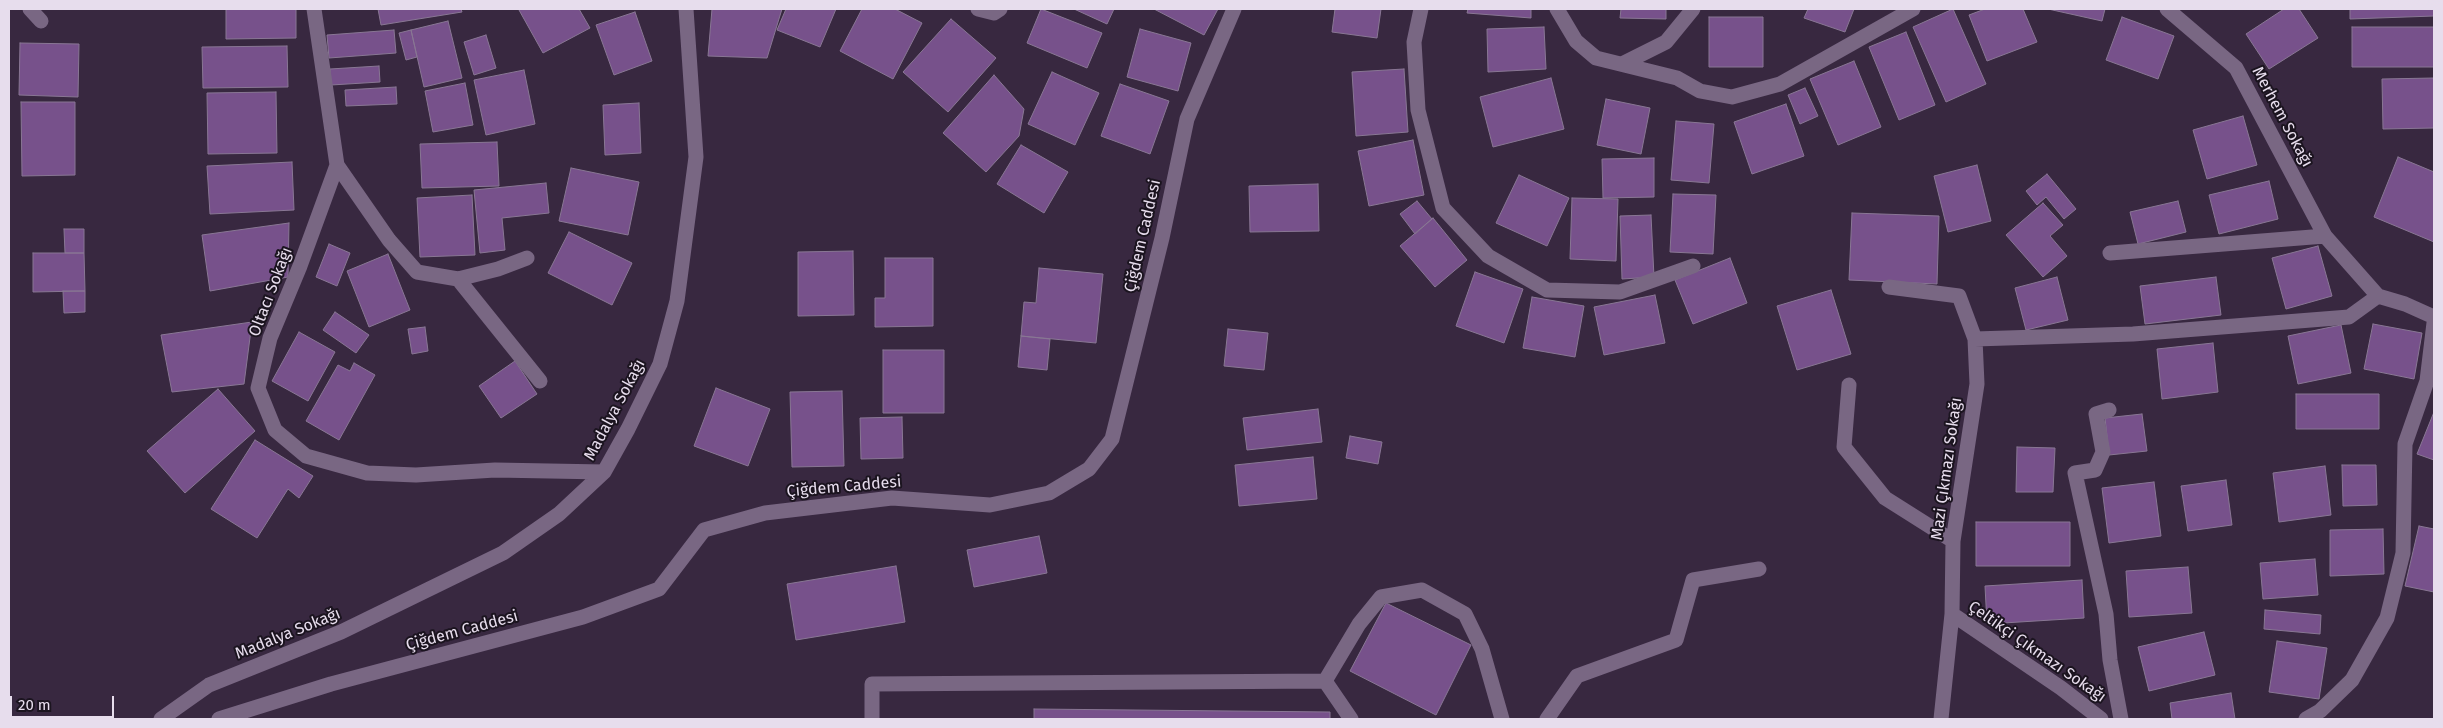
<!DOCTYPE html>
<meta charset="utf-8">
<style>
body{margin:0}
#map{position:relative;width:2443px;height:728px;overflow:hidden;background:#382840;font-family:"Fira Sans",sans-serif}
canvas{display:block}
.frame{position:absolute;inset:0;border:10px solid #e7dded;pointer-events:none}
.scale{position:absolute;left:10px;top:696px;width:104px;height:22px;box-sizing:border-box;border:2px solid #e7dded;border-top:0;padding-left:6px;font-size:15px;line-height:18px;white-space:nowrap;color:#e7dded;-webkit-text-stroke:4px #1b141f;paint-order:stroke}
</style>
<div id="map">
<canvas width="2443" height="728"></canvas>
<div class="frame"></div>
<div class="scale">20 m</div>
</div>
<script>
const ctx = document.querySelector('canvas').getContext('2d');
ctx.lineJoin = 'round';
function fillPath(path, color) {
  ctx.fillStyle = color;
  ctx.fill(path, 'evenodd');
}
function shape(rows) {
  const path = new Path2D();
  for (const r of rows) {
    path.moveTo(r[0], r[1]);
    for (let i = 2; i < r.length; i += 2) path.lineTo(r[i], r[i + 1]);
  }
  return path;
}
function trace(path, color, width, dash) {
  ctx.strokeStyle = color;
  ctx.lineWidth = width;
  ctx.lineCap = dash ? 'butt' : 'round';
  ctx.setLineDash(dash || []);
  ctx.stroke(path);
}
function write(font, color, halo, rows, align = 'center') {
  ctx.font = font + ' "Fira Sans",sans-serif';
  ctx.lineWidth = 4;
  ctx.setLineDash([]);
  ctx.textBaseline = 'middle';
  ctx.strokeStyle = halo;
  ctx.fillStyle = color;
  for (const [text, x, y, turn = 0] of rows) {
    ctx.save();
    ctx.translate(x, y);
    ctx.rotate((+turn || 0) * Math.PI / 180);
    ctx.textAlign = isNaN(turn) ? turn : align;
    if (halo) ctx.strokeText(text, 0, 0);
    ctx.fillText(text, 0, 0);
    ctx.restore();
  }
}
const building = shape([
 [226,9,296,9,296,38,226,39,226,9],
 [378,9,461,9,462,12,381,25,378,9],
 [521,9,579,9,590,28,543,53,519,10,521,9],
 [712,9,782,9,767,58,708,56,712,9],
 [786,9,836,9,820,47,777,30,786,9],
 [862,9,895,9,922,23,893,79,840,51,862,9],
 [1041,9,1102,33,1087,68,1027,43,1041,9],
 [1074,9,1114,9,1107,24,1074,9],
 [1154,9,1218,9,1204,35,1154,9],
 [1335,9,1381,9,1377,38,1332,32,1335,9],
 [1468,9,1531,9,1531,18,1467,13,1468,9],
 [1621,9,1666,9,1666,19,1620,18,1621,9],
 [1808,9,1854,9,1845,32,1804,18,1808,9],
 [1953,9,1986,84,1946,102,1913,27,1953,9],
 [1985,9,2023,9,2037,42,1987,61,1969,15,1985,9],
 [2048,9,2105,9,2102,21,2048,9],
 [2284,9,2299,9,2318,38,2269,69,2246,34,2284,9],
 [2350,9,2434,9,2434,16,2350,19,2350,9],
 [635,12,652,61,614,75,596,25,635,12],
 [1709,17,1763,17,1763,67,1709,67,1709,17],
 [2122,17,2174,36,2158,79,2106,60,2122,17],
 [951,19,996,58,948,112,903,72,951,19],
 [448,21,462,78,424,87,411,30,448,21],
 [1544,27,1546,69,1488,72,1487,29,1544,27],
 [2352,27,2434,27,2434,67,2352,67,2352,27],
 [1140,29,1191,43,1178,91,1127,77,1140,29],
 [394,30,396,53,329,58,327,35,394,30],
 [411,30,417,57,406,60,399,33,411,30],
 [1906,32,1935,105,1899,120,1869,47,1906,32],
 [486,35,496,68,474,75,464,42,486,35],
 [20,43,79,44,78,97,19,95,20,43],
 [287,46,288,87,203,88,202,47,287,46],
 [1854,61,1881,127,1838,145,1810,79,1854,61],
 [379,66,380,82,331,85,330,69,379,66],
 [1404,69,1408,132,1356,136,1352,72,1404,69],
 [524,70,535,124,486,135,474,80,524,70],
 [1052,72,1099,93,1075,145,1028,124,1052,72],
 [994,75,1024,109,1019,136,986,172,943,133,994,75],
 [1551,78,1564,129,1493,147,1480,97,1551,78],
 [2434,78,2434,128,2383,129,2382,79,2434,78],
 [465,83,473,125,433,132,425,91,465,83],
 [1120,84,1169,101,1150,154,1101,136,1120,84],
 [396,87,397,104,346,106,345,90,396,87],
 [1805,88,1818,116,1800,124,1788,95,1805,88],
 [276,92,277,153,208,154,207,93,276,92],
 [1606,99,1650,108,1641,154,1597,145,1606,99],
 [21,102,75,102,75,175,22,176,21,102],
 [639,103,641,153,605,155,603,105,639,103],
 [1786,104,1804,156,1752,174,1734,122,1786,104],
 [2243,116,2257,165,2207,179,2193,130,2243,116],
 [1676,121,1714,124,1709,183,1671,180,1676,121],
 [1413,140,1424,195,1369,206,1358,151,1413,140],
 [497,142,499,186,422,188,420,144,497,142],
 [1021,145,1068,172,1044,213,997,184,1021,145],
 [2398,157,2434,172,2434,242,2374,217,2398,157],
 [1654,158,1654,197,1603,198,1602,159,1654,158],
 [292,162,294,210,210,214,207,166,292,162],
 [1977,165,1991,221,1948,232,1934,176,1977,165],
 [571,168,639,182,628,235,559,221,571,168],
 [2047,174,2076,209,2064,219,2046,197,2037,205,2026,191,2047,174],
 [1519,175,1569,198,1547,246,1496,223,1519,175],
 [2269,181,2278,219,2219,234,2209,195,2269,181],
 [546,183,549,213,502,218,505,250,480,253,474,190,546,183],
 [1318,184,1319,231,1250,232,1249,186,1318,184],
 [1673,194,1716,195,1713,254,1670,252,1673,194],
 [472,195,475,255,420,257,417,198,472,195],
 [1572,198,1618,199,1616,261,1570,259,1572,198],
 [1417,201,1432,219,1415,234,1400,214,1417,201],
 [2178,201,2186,232,2138,244,2130,212,2178,201],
 [2043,203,2063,225,2050,236,2067,256,2043,277,2006,235,2043,203],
 [1852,213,1939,216,1937,284,1849,280,1852,213],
 [1651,215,1654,277,1622,279,1620,216,1651,215],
 [1433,218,1467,260,1435,287,1400,246,1433,218],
 [289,223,288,277,210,291,202,235,289,223],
 [64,229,84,229,84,253,65,253,64,229],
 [569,232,632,263,612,305,548,273,569,232],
 [329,244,350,253,337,286,316,277,329,244],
 [2318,246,2332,296,2286,309,2272,258,2318,246],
 [853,251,854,315,798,316,798,252,853,251],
 [33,253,84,253,85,291,33,292,33,253],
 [388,254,410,310,369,327,347,271,388,254],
 [885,258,933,258,933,326,875,327,875,298,885,298,885,258],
 [1730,258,1747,303,1693,324,1675,280,1730,258],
 [1039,268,1103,274,1096,343,1021,336,1024,302,1036,303,1039,268],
 [1475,272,1523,289,1504,343,1456,326,1475,272],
 [2057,277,2068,320,2026,330,2015,288,2057,277],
 [2216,277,2221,315,2145,324,2140,286,2216,277],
 [1831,290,1851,354,1797,370,1777,306,1831,290],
 [63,291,85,291,85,312,64,313,63,291],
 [1655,295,1665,343,1604,355,1594,307,1655,295],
 [1532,297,1584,306,1575,357,1523,348,1532,297],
 [335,312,369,335,356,353,323,330,335,312],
 [252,322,244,384,172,392,161,335,252,322],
 [2373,324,2422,333,2414,379,2364,369,2373,324],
 [2341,325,2351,373,2298,384,2288,336,2341,325],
 [425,327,428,351,412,354,408,329,425,327],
 [1228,329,1268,333,1264,370,1224,366,1228,329],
 [299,332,335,352,308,401,272,381,299,332],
 [1021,336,1050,339,1047,370,1018,367,1021,336],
 [2213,343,2218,392,2162,399,2157,349,2213,343],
 [883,350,944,350,944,413,883,413,883,350],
 [515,361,537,394,501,418,479,386,515,361],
 [354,363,375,375,339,440,306,421,338,365,350,371,354,363],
 [716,388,770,409,748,466,694,446,716,388],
 [218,389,255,431,185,493,147,451,218,389],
 [842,391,844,466,792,467,790,392,842,391],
 [2296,394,2379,394,2379,429,2296,429,2296,394],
 [1318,409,1322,442,1247,450,1243,418,1318,409],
 [2434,412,2434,460,2417,454,2434,412],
 [2142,414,2147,451,2109,455,2105,418,2142,414],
 [902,417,903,458,861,459,860,418,902,417],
 [1350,436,1382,442,1378,464,1346,458,1350,436],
 [255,440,313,476,299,498,288,489,257,538,211,509,255,440],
 [2017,447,2055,448,2053,492,2016,492,2017,447],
 [1313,457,1317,499,1239,506,1235,465,1313,457],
 [2342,465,2376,465,2377,505,2343,506,2342,465],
 [2325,466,2331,515,2279,522,2273,473,2325,466],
 [2226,480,2232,525,2188,531,2181,486,2226,480],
 [2154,482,2161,536,2109,543,2102,488,2154,482],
 [1976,522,2070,522,2070,566,1976,566,1976,522],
 [2419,526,2434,529,2434,592,2405,586,2419,526],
 [2383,529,2384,574,2330,576,2330,530,2383,529],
 [1039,536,1047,573,974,587,967,550,1039,536],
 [2315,559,2318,595,2263,599,2260,563,2315,559],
 [896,566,905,622,796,640,787,584,896,566],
 [2188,567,2192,613,2129,617,2126,571,2188,567],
 [2082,580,2084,618,1987,624,1985,586,2082,580],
 [1386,603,1471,645,1436,715,1350,671,1386,603],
 [2265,610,2321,615,2320,634,2264,629,2265,610],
 [2204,632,2215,675,2149,691,2138,647,2204,632],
 [2277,641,2327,648,2319,699,2269,692,2277,641],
 [2231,693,2235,719,2172,719,2170,703,2231,693],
 [1034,709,1330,712,1330,719,1034,719,1034,709]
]);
const service = shape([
 [1325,681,1359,624,1381,597,1422,590,1465,614,1482,649,1502,719],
 [1325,681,1351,719],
 [872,719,872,684,1325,681],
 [1547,719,1577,676,1676,640,1693,580,1759,569]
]);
const minor = shape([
 [30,9,41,21],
 [314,9,337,165,300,266,270,338,258,388,275,430,306,456,367,473,416,475,495,470,604,472],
 [978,9,994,13,1000,9],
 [1421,9,1414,42,1418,110,1443,208,1488,256,1547,290,1620,292,1693,266],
 [1557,9,1576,41,1596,58,1677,78,1700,91,1732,97,1780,84,1913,9],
 [2167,9,2236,68,2325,236,2378,296,2405,304,2434,317],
 [1622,64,1666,42,1693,9],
 [337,165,389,240,417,272,458,279,498,269,527,258],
 [2110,253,2325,236],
 [458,279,540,381],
 [1889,287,1959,296,1975,339,1977,384,1953,541,1952,614,1941,719],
 [1975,339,2133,334,2349,317,2378,296],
 [1849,385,1844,447,1885,498,1953,541],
 [2109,410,2096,414,2103,452,2095,470,2075,473,2106,614,2110,660,2121,719],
 [1952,614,2061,688,2101,719],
 [161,719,209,685,341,632,503,553,559,514,604,472,628,429,660,364,677,301,696,157,686,9],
 [219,719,331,684,583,617,659,589,704,530,765,513,892,498,990,505,1049,493,1089,469,1112,439,1162,238,1187,119,1234,9],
 [2306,719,2320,711,2352,680,2387,618,2403,553,2405,444,2427,381,2434,323]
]);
const streetNames = [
 ["Merhem Sokağı",2282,117,62],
 ["Çiğdem Caddesi",1143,236,-77],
 ["Oltacı Sokağı",271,292,-69],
 ["Madalya Sokağı",615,410,-62],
 ["Mazi Çıkmazı Sokağı",1947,469,-82],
 ["Çiğdem Caddesi",844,487,-5],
 ["Çiğdem Caddesi",462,631,-15],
 ["Madalya Sokağı",288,634,-22],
 ["Çeltikçi Çıkmazı Sokağı",2037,652,35]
];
fillPath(building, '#77518b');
trace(building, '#897794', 1);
trace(service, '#796783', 15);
trace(minor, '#796783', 15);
write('16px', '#e7dded', '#1b141f', streetNames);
</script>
